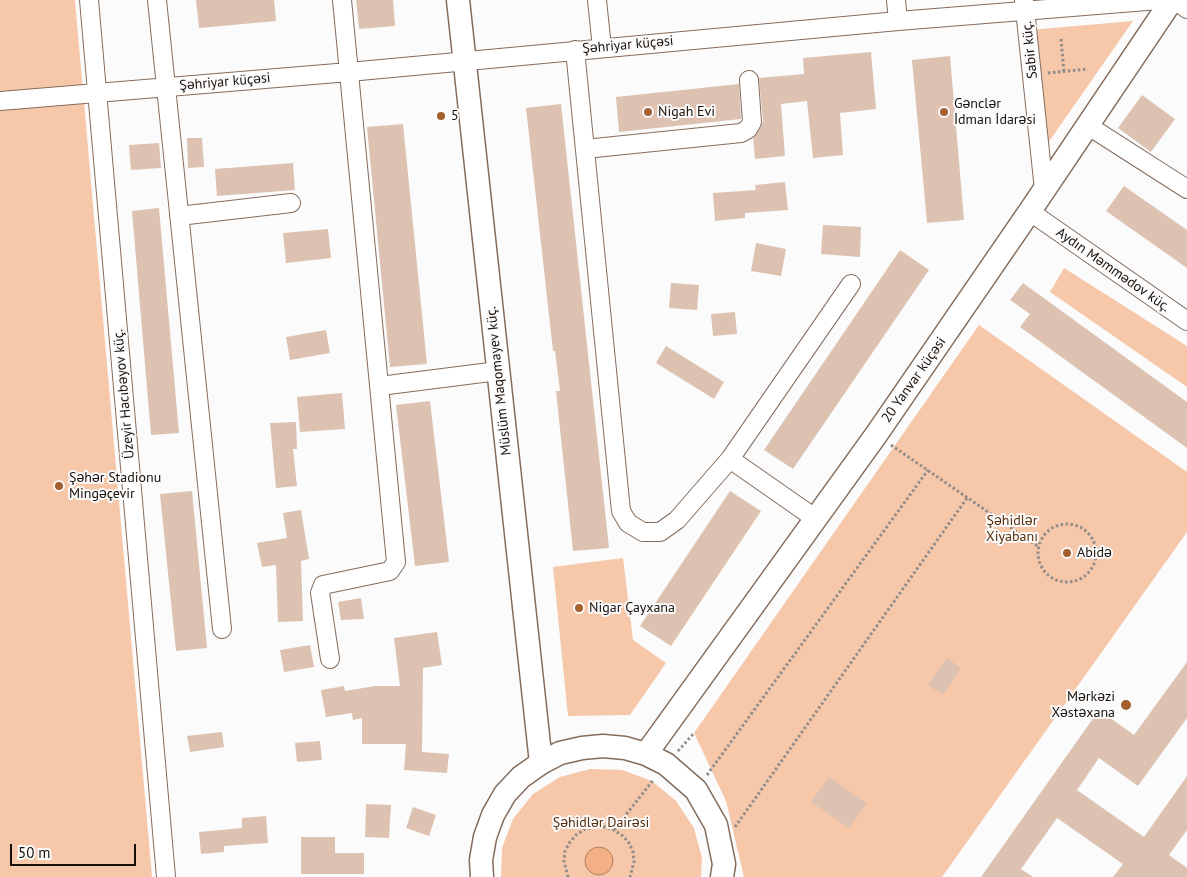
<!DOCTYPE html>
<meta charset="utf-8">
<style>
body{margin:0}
#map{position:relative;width:1187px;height:877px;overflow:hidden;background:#fbfbfb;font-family:"PT Sans",sans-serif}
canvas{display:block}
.scale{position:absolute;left:10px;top:844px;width:126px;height:22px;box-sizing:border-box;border:2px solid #19100a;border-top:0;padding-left:6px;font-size:15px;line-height:18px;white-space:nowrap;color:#19100a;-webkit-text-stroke:4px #fbfbfb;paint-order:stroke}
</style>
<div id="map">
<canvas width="1187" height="877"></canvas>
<div class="scale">50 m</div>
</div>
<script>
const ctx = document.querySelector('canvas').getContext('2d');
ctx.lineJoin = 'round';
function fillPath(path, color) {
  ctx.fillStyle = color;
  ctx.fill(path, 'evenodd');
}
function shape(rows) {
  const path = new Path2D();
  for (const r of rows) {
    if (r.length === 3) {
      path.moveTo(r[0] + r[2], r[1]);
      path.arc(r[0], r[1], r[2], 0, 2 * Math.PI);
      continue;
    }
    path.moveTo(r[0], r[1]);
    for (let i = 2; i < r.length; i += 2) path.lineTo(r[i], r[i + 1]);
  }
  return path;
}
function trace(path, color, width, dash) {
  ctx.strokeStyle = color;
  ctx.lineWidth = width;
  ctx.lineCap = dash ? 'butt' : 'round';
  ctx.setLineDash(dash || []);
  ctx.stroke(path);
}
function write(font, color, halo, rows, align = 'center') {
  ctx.font = font + ' "PT Sans",sans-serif';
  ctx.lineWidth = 4;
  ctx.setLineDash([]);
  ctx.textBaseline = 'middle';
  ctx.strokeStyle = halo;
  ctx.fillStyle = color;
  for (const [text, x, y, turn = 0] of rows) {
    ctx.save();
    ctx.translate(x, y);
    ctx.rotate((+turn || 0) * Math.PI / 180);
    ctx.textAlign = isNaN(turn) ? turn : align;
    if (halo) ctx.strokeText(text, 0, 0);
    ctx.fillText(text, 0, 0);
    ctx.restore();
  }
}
const green = shape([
 [0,0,75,0,152,877,0,877],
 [1133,21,1034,163,1019,31],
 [1064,268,1187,346,1187,387,1050,292],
 [979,325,1187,472,1187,532,942,877,744,877,726,801,694,733],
 [623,558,633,640,666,663,630,715,568,716,553,567],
 [590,769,622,770,652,781,676,801,694,828,702,858,701,877,501,877,502,848,513,819,533,794,560,777]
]);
const water = shape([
 [599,861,14]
]);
const building = shape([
 [196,0,274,0,276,21,199,28],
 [356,0,393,0,395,26,359,29],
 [871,52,876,109,840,113,843,155,813,158,807,101,781,104,785,156,755,159,753,138,761,127,763,121,759,78,804,74,803,58],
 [950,56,964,220,927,223,912,60],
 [739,84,741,119,619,132,616,97],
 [1142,95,1175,119,1151,152,1118,128],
 [561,104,609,548,573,551,556,391,560,391,555,351,553,351,526,108],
 [403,124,427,364,390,367,367,127],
 [187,138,202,138,204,167,188,168],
 [159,143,161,168,131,170,129,145],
 [293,163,295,190,217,196,215,169],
 [785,182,788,210,745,213,745,218,715,221,713,193,756,190,755,185],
 [1124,186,1187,230,1187,268,1106,211],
 [159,208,179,433,151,435,132,211],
 [823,225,861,227,860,257,821,254],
 [328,229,331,258,286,263,283,233],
 [756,243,786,249,781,276,751,271],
 [900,250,929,270,793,469,764,450],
 [671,283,699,285,697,310,669,308],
 [1023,283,1187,402,1187,448,1020,327,1030,314,1010,300],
 [735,312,737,334,713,336,711,314],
 [326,330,330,353,290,360,286,337],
 [666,346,724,382,714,399,656,363],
 [342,393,345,429,300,432,297,397],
 [430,401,449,562,415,566,396,405],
 [296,422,297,449,293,449,297,486,276,488,270,423],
 [192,491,207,648,176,651,160,494],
 [730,491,761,511,671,646,640,626],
 [301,510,309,559,301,561,303,621,278,622,276,565,262,567,257,543,287,538,283,513],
 [361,598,364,619,341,620,338,602],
 [437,632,442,665,423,668,422,752,449,754,447,773,404,770,406,744,362,744,362,718,353,720,352,713,326,717,321,690,344,686,345,691,375,686,400,686,394,638],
 [310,645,314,667,284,672,280,650],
 [947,658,961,668,943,695,928,685],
 [1187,662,1187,718,1138,786,1099,758,1077,790,1144,837,1187,776,1187,830,1169,855,1187,868,1187,877,1113,877,1123,864,1057,818,1021,869,1033,877,981,877,1099,710,1134,735],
 [222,732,224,747,190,752,187,736],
 [320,741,322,760,297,762,295,743],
 [829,777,867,803,849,828,811,802],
 [366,804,391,805,389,838,365,837],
 [413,807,436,815,429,836,406,828],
 [266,816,268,843,224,846,224,852,201,854,199,832,242,828,242,818],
 [301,837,335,837,335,853,364,853,364,874,301,874]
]);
const path = shape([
 [1061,39,1064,72],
 [1048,73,1088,69],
 [891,445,1039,547],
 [1067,553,29],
 [678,751,694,733],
 [707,775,928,470],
 [735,827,967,498],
 [614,830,654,779],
 [568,877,564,861,565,851,570,842,576,835,585,829,595,827,605,827,614,830,623,836,629,843,633,852,634,862,630,877]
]);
const minor = shape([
 [89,0,166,877],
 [157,0,222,629],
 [597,0,602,48],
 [896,0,898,21],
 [1024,0,1044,190],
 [1175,0,1187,9],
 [575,50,621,511,628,523,643,532,660,532,677,520,730,459,851,284],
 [0,101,349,72,898,21,1159,0],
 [1087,125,1187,189],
 [585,149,741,133,748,129,752,122,749,80],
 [179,216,291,203],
 [1039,218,1187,321],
 [380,386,498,371],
 [730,459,816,519],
 [330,659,320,593,323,585,390,571,396,562,342,0]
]);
const major = shape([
 [458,0,541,763],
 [646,754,876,435,1032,208,1172,0],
 [482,877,481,860,485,837,493,815,505,794,521,777,541,763,560,753,582,748,603,746,625,748,646,754,666,764,696,790,716,825,724,864,722,877]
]);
const markers = [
 [648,112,5,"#a35f2e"],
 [944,112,5,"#a35f2e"],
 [441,116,5,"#a35f2e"],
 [59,486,5,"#a35f2e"],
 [1067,553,5,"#a35f2e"],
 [579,608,5,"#a35f2e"],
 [1126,705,6,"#a35f2e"]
];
const streetNames = [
 ["Şəhriyar küçəsi",628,45,-5],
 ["Sabir küç.",1030,50,-96],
 ["Şəhriyar küçəsi",225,82,-5],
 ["Aydın Məmmədov küç.",1113,270,35],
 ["20 Yanvar küçəsi",914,380,-55],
 ["Müslüm Maqomayev küç.",499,381,-96],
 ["Üzeyir Hacıbəyov küç.",124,394,-95]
];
const poiNames = [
 ["Gənclər",954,104],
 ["İdman İdarəsi",954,120],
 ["Nigah Evi",658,112],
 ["5",451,116],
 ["Şəhər Stadionu",69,478],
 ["Mingəçevir",69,494],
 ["Abidə",1077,553],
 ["Nigar Çayxana",589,608],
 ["Mərkəzi",1115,697,"right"],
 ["Xəstəxana",1115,713,"right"]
];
const parkNames = [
 ["Şəhidlər",1012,521],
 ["Xiyabanı",1012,537],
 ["Şəhidlər Dairəsi",601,823]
];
fillPath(green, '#f6c7a9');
fillPath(water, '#f2b084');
trace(water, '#b1805f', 1);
fillPath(building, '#ddc2b1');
trace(minor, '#846c5c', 20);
trace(major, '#846c5c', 25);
trace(path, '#918d8a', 3, [2.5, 2.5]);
trace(minor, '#fff', 18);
trace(major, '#fff', 22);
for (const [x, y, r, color] of markers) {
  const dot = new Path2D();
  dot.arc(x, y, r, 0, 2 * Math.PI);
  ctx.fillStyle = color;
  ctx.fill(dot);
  trace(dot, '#fbfbfb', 2);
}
write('14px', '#19100a', '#fbfbfb', streetNames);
write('14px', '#19100a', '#fbfbfb', poiNames, 'left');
write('14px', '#572d0c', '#fbfbfb', parkNames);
</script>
